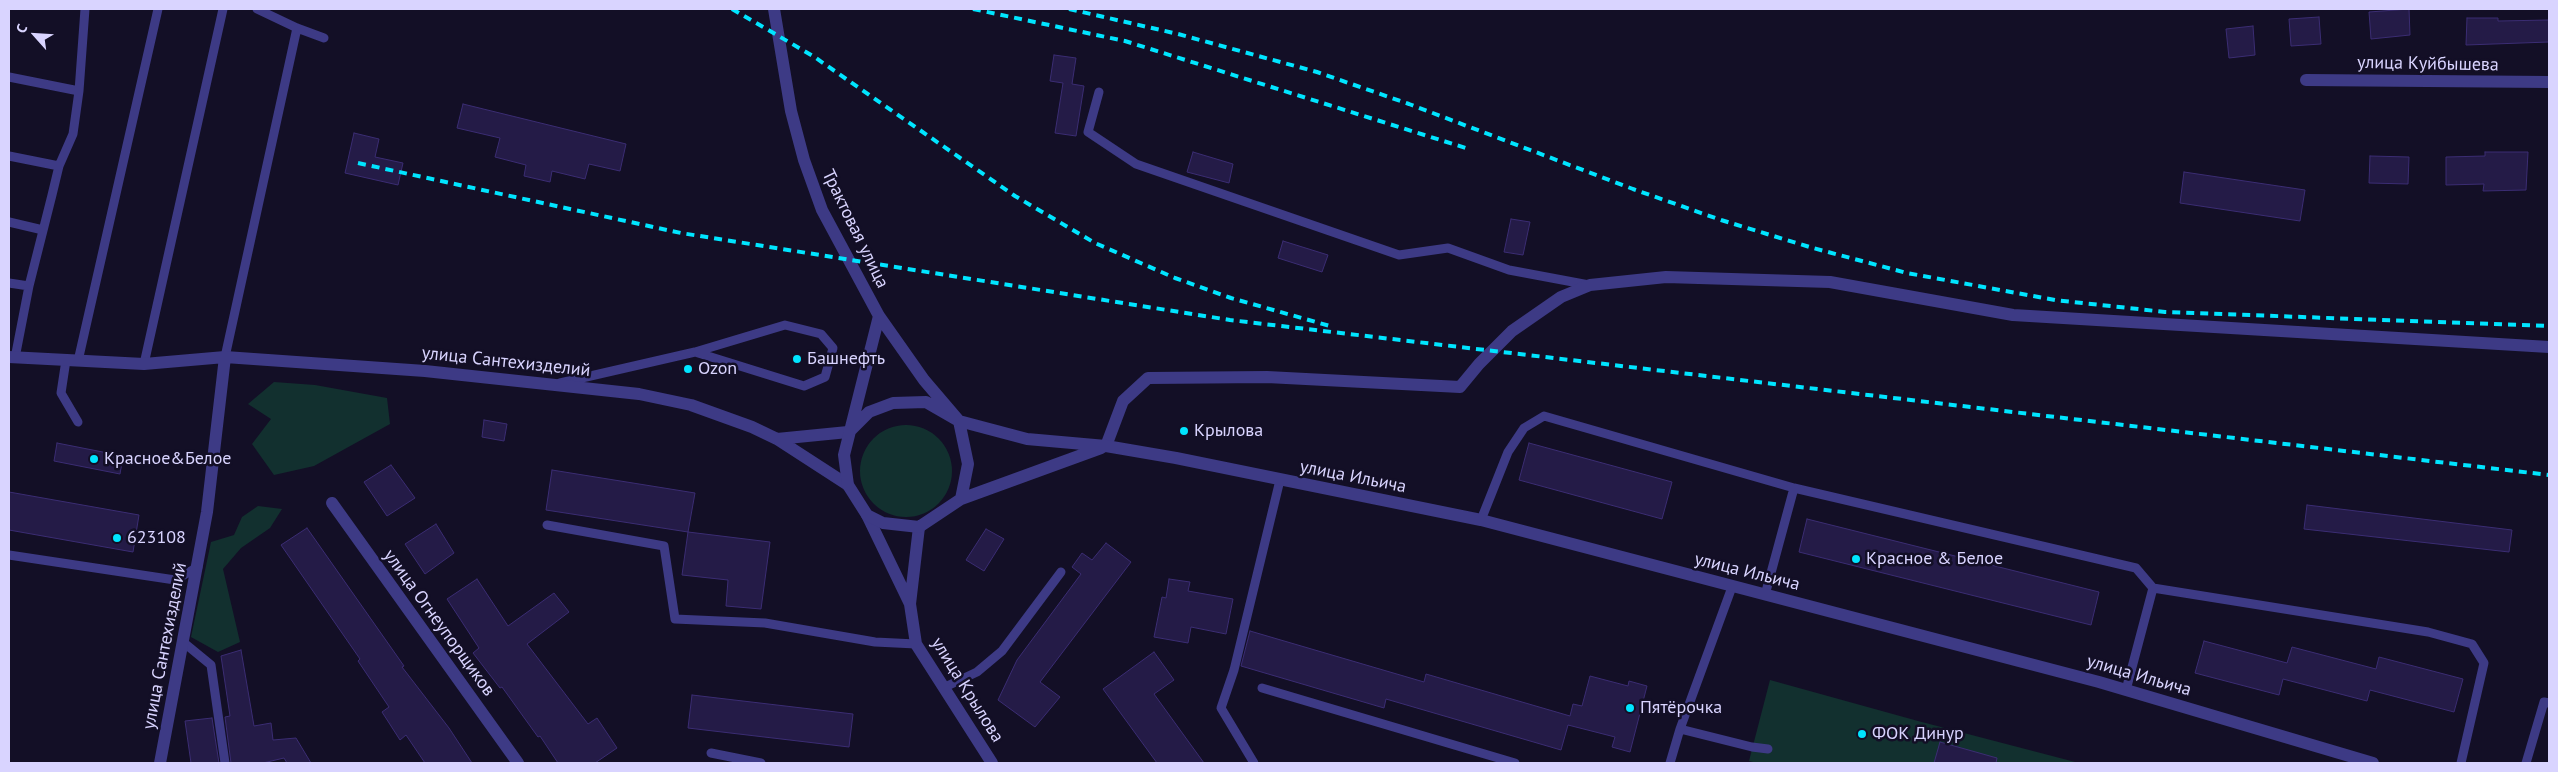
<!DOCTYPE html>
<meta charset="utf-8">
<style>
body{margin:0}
#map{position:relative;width:2558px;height:772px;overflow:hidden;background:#130f26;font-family:"PT Sans",sans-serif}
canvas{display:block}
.frame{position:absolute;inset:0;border:10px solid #d9d4ff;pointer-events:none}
.north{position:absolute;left:10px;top:10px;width:50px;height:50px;-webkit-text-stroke:4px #130f26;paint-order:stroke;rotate:296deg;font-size:14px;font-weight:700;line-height:20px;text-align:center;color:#d9d4ff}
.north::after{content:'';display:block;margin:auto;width:18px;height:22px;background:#d9d4ff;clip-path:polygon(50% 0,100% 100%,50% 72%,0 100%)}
</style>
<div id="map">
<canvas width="2558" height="772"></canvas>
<div class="frame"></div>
<div class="north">С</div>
</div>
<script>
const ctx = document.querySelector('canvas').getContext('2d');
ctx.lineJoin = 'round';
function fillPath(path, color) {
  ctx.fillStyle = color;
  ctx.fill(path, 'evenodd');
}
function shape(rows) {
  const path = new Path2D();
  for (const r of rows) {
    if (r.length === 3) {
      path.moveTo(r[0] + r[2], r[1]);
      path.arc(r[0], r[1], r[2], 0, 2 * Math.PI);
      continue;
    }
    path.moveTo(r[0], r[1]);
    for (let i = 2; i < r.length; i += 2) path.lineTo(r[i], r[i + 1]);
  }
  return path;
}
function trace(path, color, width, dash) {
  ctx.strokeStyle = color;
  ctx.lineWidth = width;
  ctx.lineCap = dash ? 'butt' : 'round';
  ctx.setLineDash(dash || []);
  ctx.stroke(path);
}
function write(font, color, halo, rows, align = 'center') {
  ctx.font = font + ' "PT Sans",sans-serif';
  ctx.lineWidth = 5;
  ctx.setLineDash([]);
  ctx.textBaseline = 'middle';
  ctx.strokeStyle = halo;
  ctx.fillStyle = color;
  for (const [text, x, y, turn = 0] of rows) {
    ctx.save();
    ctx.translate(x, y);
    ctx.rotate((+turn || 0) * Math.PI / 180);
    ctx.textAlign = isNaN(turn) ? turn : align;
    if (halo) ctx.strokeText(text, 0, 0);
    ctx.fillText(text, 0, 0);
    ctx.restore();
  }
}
const green = shape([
 [274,382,315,385,387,398,390,424,314,466,274,475,252,444,271,419,248,404],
 [906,471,46],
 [258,506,282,509,270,528,241,548,223,569,240,642,218,652,191,637,211,542,234,535,242,517],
 [1770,680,1918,721,2079,763,1757,763,1749,761]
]);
const building = shape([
 [2409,9,2410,35,2371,39,2369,12,2409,9],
 [2319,17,2321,44,2291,46,2289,19,2319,17],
 [2467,18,2498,18,2498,21,2549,20,2549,42,2466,45,2467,18],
 [2253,26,2255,55,2229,58,2226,29,2253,26],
 [1054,55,1076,58,1072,84,1084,86,1076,136,1055,133,1063,83,1050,81,1054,55],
 [463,104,626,144,620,171,589,164,585,179,552,171,550,182,524,176,526,165,495,157,500,138,457,128,463,104],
 [354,133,379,139,375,157,403,163,398,185,345,173,354,133],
 [1193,152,1233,164,1229,183,1187,172,1193,152],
 [2485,152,2528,152,2526,190,2483,191,2484,184,2446,185,2446,157,2485,156,2485,152],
 [2370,156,2409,157,2408,184,2369,183,2370,156],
 [2184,172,2305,190,2300,221,2180,203,2184,172],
 [1511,219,1530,222,1523,255,1504,252,1511,219],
 [1283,241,1328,255,1322,272,1278,258,1283,241],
 [484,420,507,424,504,441,482,437,484,420],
 [57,443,123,456,120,474,54,461,57,443],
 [1529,443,1672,482,1662,519,1519,480,1529,443],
 [391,465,415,498,387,516,364,482,391,465],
 [552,470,695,493,688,532,546,510,552,470],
 [9,492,139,515,133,552,9,530,9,492],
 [2307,505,2512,530,2509,552,2304,529,2307,505],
 [1807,519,2099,592,2091,625,1799,552,1807,519],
 [436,524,454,553,425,574,405,544,436,524],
 [307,528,404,666,402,667,449,728,472,763,425,763,406,735,400,740,382,712,389,707,358,661,360,659,281,545,307,528],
 [986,529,1004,539,984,571,966,560,986,529],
 [688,532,770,542,761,609,726,606,728,580,682,575,688,532],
 [1106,543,1131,562,1040,682,1060,697,1035,727,998,700,1017,660,1081,574,1072,567,1082,553,1092,560,1106,543],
 [477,579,508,626,554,593,569,612,527,644,588,724,597,718,617,748,595,763,558,763,540,736,538,737,502,687,500,688,473,653,479,648,447,599,477,579],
 [1169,579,1190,582,1188,591,1233,599,1226,634,1191,627,1188,643,1154,637,1162,597,1166,598,1169,579],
 [1250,631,1424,682,1426,674,1570,716,1573,704,1582,706,1590,676,1628,686,1629,681,1647,686,1630,752,1612,747,1615,737,1568,725,1561,750,1386,699,1384,708,1241,666,1250,631],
 [2204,641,2287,663,2292,647,2376,669,2379,657,2463,679,2454,712,2370,690,2367,701,2283,679,2279,695,2195,673,2204,641],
 [241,650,254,726,271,723,273,740,296,738,311,763,287,763,284,758,263,763,231,763,225,717,230,716,221,656,241,650],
 [1154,652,1174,680,1154,694,1204,763,1157,763,1103,689,1154,652],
 [692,695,853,714,849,747,688,728,692,695],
 [212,718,219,763,191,763,185,721,212,718],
 [1940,742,1997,758,1996,763,1934,763,1940,742]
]);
const service = shape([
 [257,9,297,28,324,38],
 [9,77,79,91],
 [1099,92,1088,132,1136,164,1399,255,1448,248,1509,270,1589,285],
 [9,156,59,166],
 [9,222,43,230],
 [9,283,29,286],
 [225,357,297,28],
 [15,358,29,286,52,195,59,166,73,134,79,91,85,9],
 [66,360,61,393,78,422],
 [78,361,158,9],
 [144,364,223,9],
 [560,383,695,352,785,325,821,334,833,348,825,377,804,386,695,352],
 [1481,520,1508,452,1524,428,1544,416,1794,488,2136,568,2153,588,2428,632,2472,644,2484,663,2461,763],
 [547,525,664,546,675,619,765,623,875,642,916,644],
 [9,555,175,580,198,567],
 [1765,595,1794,488],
 [183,642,211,665,225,763],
 [945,687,977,672,1002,651,1061,572],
 [1262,688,1515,763],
 [2126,690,2153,588],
 [1680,729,1752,747,1768,749],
 [711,753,761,763],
 [1254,763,1221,708,1234,670,1280,480],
 [1670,763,1680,729,1732,587],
 [2526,763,2544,702,2549,703]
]);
const minor = shape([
 [2306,80,2549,82],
 [9,357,144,364,225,357,425,371,639,394,691,405,752,427,777,439,848,485],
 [777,439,848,432],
 [1106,446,1123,401,1148,378,1267,377,1460,387,1479,364,1512,331,1561,297,1590,285,1666,277,1830,282,2013,315,2549,347],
 [332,503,518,763],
 [867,515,910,604],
 [919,527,910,604,916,644,992,763],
 [160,763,207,512,225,357]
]);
const tertiary = shape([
 [774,9,791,111,804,160,822,210,879,316,924,380,959,421,1027,439,1106,446,1176,458,1481,520,2099,682,2373,763],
 [879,316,844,455,848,485,867,515,883,523,919,527,961,499,1101,448],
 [849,432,869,412,893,403,926,402,959,421,968,464,961,499]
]);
const rail = shape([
 [732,9,813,56,1015,196,1095,243,1175,278,1231,298,1330,326],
 [973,9,1125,41,1469,149],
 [1069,9,1178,34,1317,72,1409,104,1633,189,1721,220,1813,248,1907,273,2055,300,2165,312,2549,326],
 [358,163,681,233,1230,320,2549,475]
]);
const markers = [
 [797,359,5,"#00e5ff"],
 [688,369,5,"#00e5ff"],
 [1184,431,5,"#00e5ff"],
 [94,459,5,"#00e5ff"],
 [117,538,5,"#00e5ff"],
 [1856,559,5,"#00e5ff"],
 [1630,708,5,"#00e5ff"],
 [1862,734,5,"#00e5ff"]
];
const streetNames = [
 ["улица Куйбышева",2428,64,1],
 ["Трактовая улица",855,229,64],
 ["улица Сантехизделий",506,362,6],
 ["улица Ильича",1353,477,11],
 ["улица Ильича",1747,572,14],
 ["улица Огнеупорщиков",439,623,54],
 ["улица Сантехизделий",165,646,-79],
 ["улица Ильича",2139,676,16],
 ["улица Крылова",967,690,58]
];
const poiNames = [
 ["Башнефть",807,359],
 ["Ozon",698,369],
 ["Крылова",1194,431],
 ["Красное&Белое",104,459],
 ["623108",127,538],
 ["Красное & Белое",1866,559],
 ["Пятёрочка",1640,708],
 ["ФОК Динур",1872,734]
];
fillPath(green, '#12302f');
fillPath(building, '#241b47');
trace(building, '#3b2d73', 1);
trace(service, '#3d3a85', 9);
trace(minor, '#3d3a85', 12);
trace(tertiary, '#3d3a85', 12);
trace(rail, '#00e5ff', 4, [8, 6]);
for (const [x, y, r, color] of markers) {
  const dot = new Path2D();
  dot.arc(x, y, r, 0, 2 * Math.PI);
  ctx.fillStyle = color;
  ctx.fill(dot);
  trace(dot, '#130f26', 2);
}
write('18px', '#d9d4ff', '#130f26', streetNames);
write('18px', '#d9d4ff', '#130f26', poiNames, 'left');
</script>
